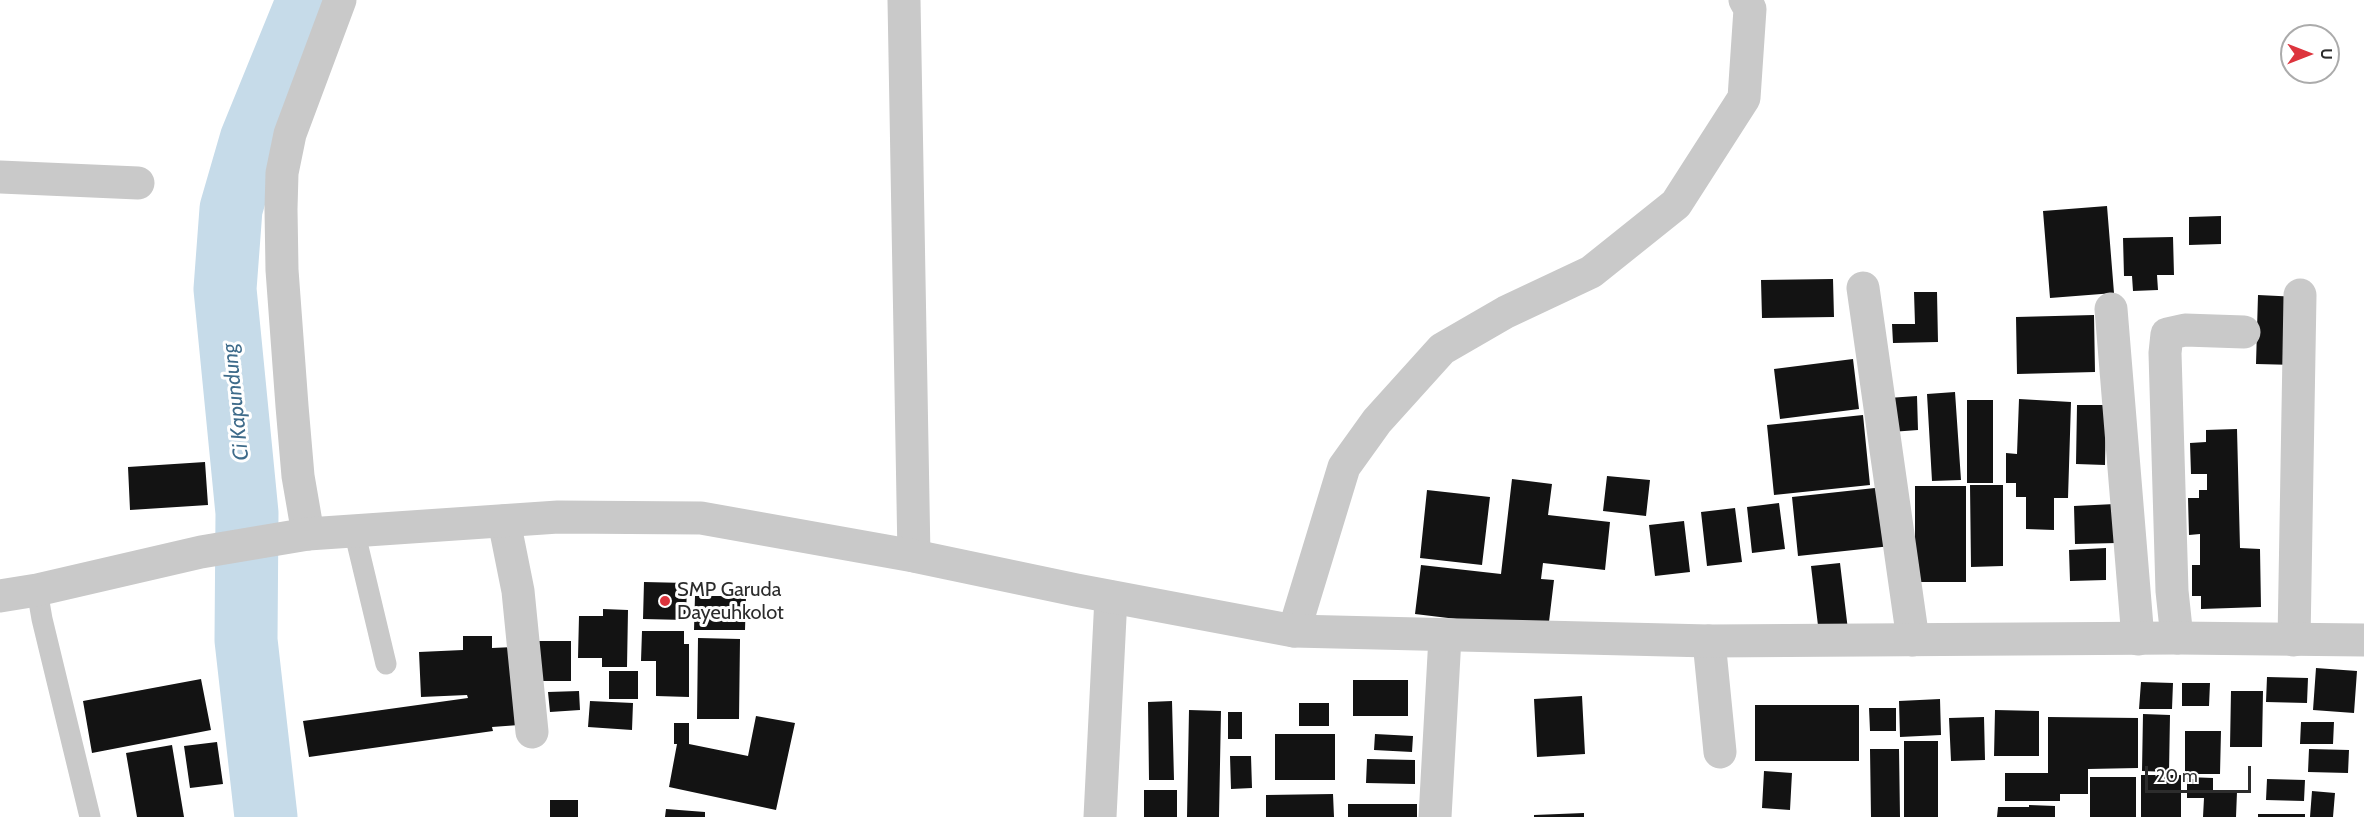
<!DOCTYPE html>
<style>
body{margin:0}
#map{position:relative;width:2364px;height:817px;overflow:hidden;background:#fff;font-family:Cabin,sans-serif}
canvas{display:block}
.north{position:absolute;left:2280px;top:24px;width:60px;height:60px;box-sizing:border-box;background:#fff;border:2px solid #ababab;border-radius:50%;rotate:90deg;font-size:16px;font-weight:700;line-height:24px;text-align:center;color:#2c2c2c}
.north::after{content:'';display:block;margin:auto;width:21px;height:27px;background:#dd343d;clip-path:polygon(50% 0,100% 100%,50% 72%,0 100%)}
.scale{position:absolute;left:2145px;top:766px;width:106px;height:27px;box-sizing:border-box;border:3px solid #2c2c2c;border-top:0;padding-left:8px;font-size:18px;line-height:21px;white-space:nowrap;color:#2c2c2c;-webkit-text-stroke:4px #fff;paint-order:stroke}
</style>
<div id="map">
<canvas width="2364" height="817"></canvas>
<div class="north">U</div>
<div class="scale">20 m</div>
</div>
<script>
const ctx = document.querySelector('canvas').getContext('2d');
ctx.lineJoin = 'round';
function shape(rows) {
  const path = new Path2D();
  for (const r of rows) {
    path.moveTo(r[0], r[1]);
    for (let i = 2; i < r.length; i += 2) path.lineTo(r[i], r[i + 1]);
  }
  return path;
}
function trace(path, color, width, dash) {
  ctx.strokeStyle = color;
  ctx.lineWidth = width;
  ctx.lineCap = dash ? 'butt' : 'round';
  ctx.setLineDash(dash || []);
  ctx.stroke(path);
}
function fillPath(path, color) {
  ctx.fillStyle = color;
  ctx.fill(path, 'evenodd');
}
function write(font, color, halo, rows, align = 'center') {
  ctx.font = font + ' Cabin,sans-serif';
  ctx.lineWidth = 6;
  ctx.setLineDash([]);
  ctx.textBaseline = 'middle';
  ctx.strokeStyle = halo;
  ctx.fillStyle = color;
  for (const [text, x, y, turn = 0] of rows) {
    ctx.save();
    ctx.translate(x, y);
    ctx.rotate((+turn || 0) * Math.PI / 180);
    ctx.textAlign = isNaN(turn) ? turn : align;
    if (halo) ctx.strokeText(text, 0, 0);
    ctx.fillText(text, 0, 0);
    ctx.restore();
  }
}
const river = shape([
 [266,817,246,640,247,513,225,289,231,209,251,140,308,0]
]);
const building = shape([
 [2107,206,2114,293,2050,298,2043,211],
 [2221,216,2221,244,2189,245,2189,217],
 [2173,237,2174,275,2157,275,2158,290,2133,291,2132,276,2124,276,2123,238],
 [1833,279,1834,317,1762,318,1761,280],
 [1914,292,1937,292,1938,342,1893,343,1892,324,1915,324],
 [2258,295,2299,297,2296,365,2256,364],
 [2094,315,2095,372,2017,374,2016,317],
 [1853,359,1859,409,1780,419,1774,369],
 [1955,392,1961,480,1932,481,1927,394],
 [1917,396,1918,430,1891,432,1888,398],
 [2019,399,2071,402,2068,498,2054,498,2054,530,2026,529,2026,497,2016,497,2016,483,2006,483,2006,453,2017,454],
 [1967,400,1993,400,1993,483,1967,483],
 [2077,405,2106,405,2105,465,2076,464],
 [1863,415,1870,485,1774,495,1767,425],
 [2237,429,2240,548,2260,549,2261,607,2201,609,2201,596,2192,596,2192,565,2200,565,2200,534,2189,535,2188,498,2199,498,2199,490,2207,490,2207,474,2191,474,2190,443,2206,442,2206,430],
 [205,462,208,505,130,510,128,467],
 [1607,476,1650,480,1646,516,1603,511],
 [1512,479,1552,484,1548,515,1610,522,1605,570,1543,563,1541,579,1554,580,1548,630,1415,614,1421,565,1501,574],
 [1970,485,2003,485,2003,566,1971,567],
 [1915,486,1966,486,1966,582,1915,582],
 [1884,487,1891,546,1798,556,1792,497],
 [1427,490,1490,497,1482,565,1420,558],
 [1779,503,1785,549,1752,553,1747,507],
 [2115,504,2117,543,2075,544,2074,506],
 [1735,508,1742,562,1707,566,1701,512],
 [1684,521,1690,572,1655,576,1649,525],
 [2106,548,2106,580,2070,581,2069,550],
 [1840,563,1848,630,1819,634,1811,566],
 [644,582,687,583,686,620,643,619],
 [695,596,746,596,745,630,694,630],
 [603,609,628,610,627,667,602,667,602,658,578,658,579,616,603,616],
 [642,631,684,631,684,644,689,644,689,697,656,696,656,661,641,661],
 [463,636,492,636,492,648,514,647,519,725,492,727,493,731,309,757,303,721,468,698,467,695,421,697,419,652,463,650],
 [698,638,740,639,739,719,697,719],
 [538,641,571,641,571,681,538,681],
 [2316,668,2357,671,2354,713,2313,710],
 [609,671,638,671,638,699,609,699],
 [2267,677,2308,678,2307,703,2266,702],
 [201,679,211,730,92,753,83,701],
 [1353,680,1408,680,1408,716,1353,716],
 [2141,682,2173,683,2172,709,2139,709],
 [2182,683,2210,683,2209,706,2182,706],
 [579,691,580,710,550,712,548,692],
 [2231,691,2263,691,2262,747,2230,747],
 [1582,696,1585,754,1537,757,1534,699],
 [1940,699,1941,735,1900,737,1899,701],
 [590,701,633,703,632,730,588,727],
 [1172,701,1174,780,1149,780,1148,702],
 [1299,703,1329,703,1329,726,1299,726],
 [1755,705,1859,705,1859,761,1755,761],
 [1869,708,1896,708,1896,731,1870,731],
 [1189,710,1221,711,1219,817,1187,817],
 [1995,710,2039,711,2039,756,1994,756],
 [1228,712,1242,712,1242,739,1228,739],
 [2143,714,2170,715,2169,772,2142,771],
 [756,716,795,723,776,810,669,787,677,744,674,744,674,723,689,723,689,744,748,756],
 [1984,717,1985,760,1951,761,1949,718],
 [2048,717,2138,718,2138,768,2088,769,2088,794,2060,794,2060,801,2005,801,2005,773,2048,773],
 [2301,722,2334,722,2333,744,2300,744],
 [2185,731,2221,731,2220,774,2185,774],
 [1275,734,1335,734,1335,780,1275,780],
 [1375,734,1413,736,1412,752,1374,750],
 [1904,741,1938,741,1938,817,1904,817],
 [217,742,223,784,190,788,184,746],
 [172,745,184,817,137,817,126,753],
 [1870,749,1899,749,1900,817,1871,817],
 [2309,749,2349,750,2348,773,2308,772],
 [1230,756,1251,756,1252,788,1231,789],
 [1367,759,1415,760,1415,784,1366,783],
 [1764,771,1792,773,1790,810,1762,808],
 [2141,775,2181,775,2181,817,2141,817],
 [2090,777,2136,777,2136,817,2090,817],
 [2187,777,2213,778,2213,792,2237,792,2236,817,2203,817,2204,798,2187,798],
 [2267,779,2305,780,2304,801,2266,800],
 [1144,790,1177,790,1177,817,1144,817],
 [2312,791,2335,793,2333,817,2310,817],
 [1333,794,1334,817,1266,817,1266,795],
 [550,800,578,800,578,817,550,817],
 [1348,804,1417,804,1417,817,1348,817],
 [2029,805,2055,806,2055,817,1997,817,1998,807,2029,807],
 [666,809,705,812,705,817,665,817],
 [1584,813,1584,817,1534,817,1534,815],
 [2258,814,2305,814,2305,817,2258,817]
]);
const service = shape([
 [354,530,386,664],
 [37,590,42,619,90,817]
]);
const minor = shape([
 [904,0,914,556],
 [0,177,138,183],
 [1863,288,1913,640],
 [2111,309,2138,639],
 [504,521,518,591,532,732],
 [308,534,298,476,292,406,282,270,281,209,282,173,290,134,340,0],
 [1294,631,1344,467,1377,421,1442,349,1506,312,1591,272,1676,204,1744,98,1750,9,1745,0],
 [2177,638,2172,591,2165,353,2167,334,2185,330,2244,332],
 [2294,640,2300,295],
 [1709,641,1720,752],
 [1100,817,1111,597],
 [1435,817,1445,637]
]);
const tertiary = shape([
 [0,596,37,590,201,552,308,534,558,517,701,518,914,556,1076,590,1294,631,1709,641,2177,638,2364,640]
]);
const markers = [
 [665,601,6,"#dd343d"]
];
const poiNames = [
 ["SMP Garuda",677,590],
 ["Dayeuhkolot",677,613]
];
const waterNames = [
 ["Ci Kapundung",236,402,-96]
];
trace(river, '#c6dbe9', 63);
fillPath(building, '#131313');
trace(service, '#c9c9c9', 21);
trace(minor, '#c9c9c9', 33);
trace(tertiary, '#c9c9c9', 33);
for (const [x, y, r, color] of markers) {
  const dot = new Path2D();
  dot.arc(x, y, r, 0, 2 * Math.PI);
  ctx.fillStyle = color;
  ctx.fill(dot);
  trace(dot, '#fff', 2);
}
write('20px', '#2c2c2c', '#fff', poiNames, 'left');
write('italic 21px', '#3e6b8a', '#fff', waterNames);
</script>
